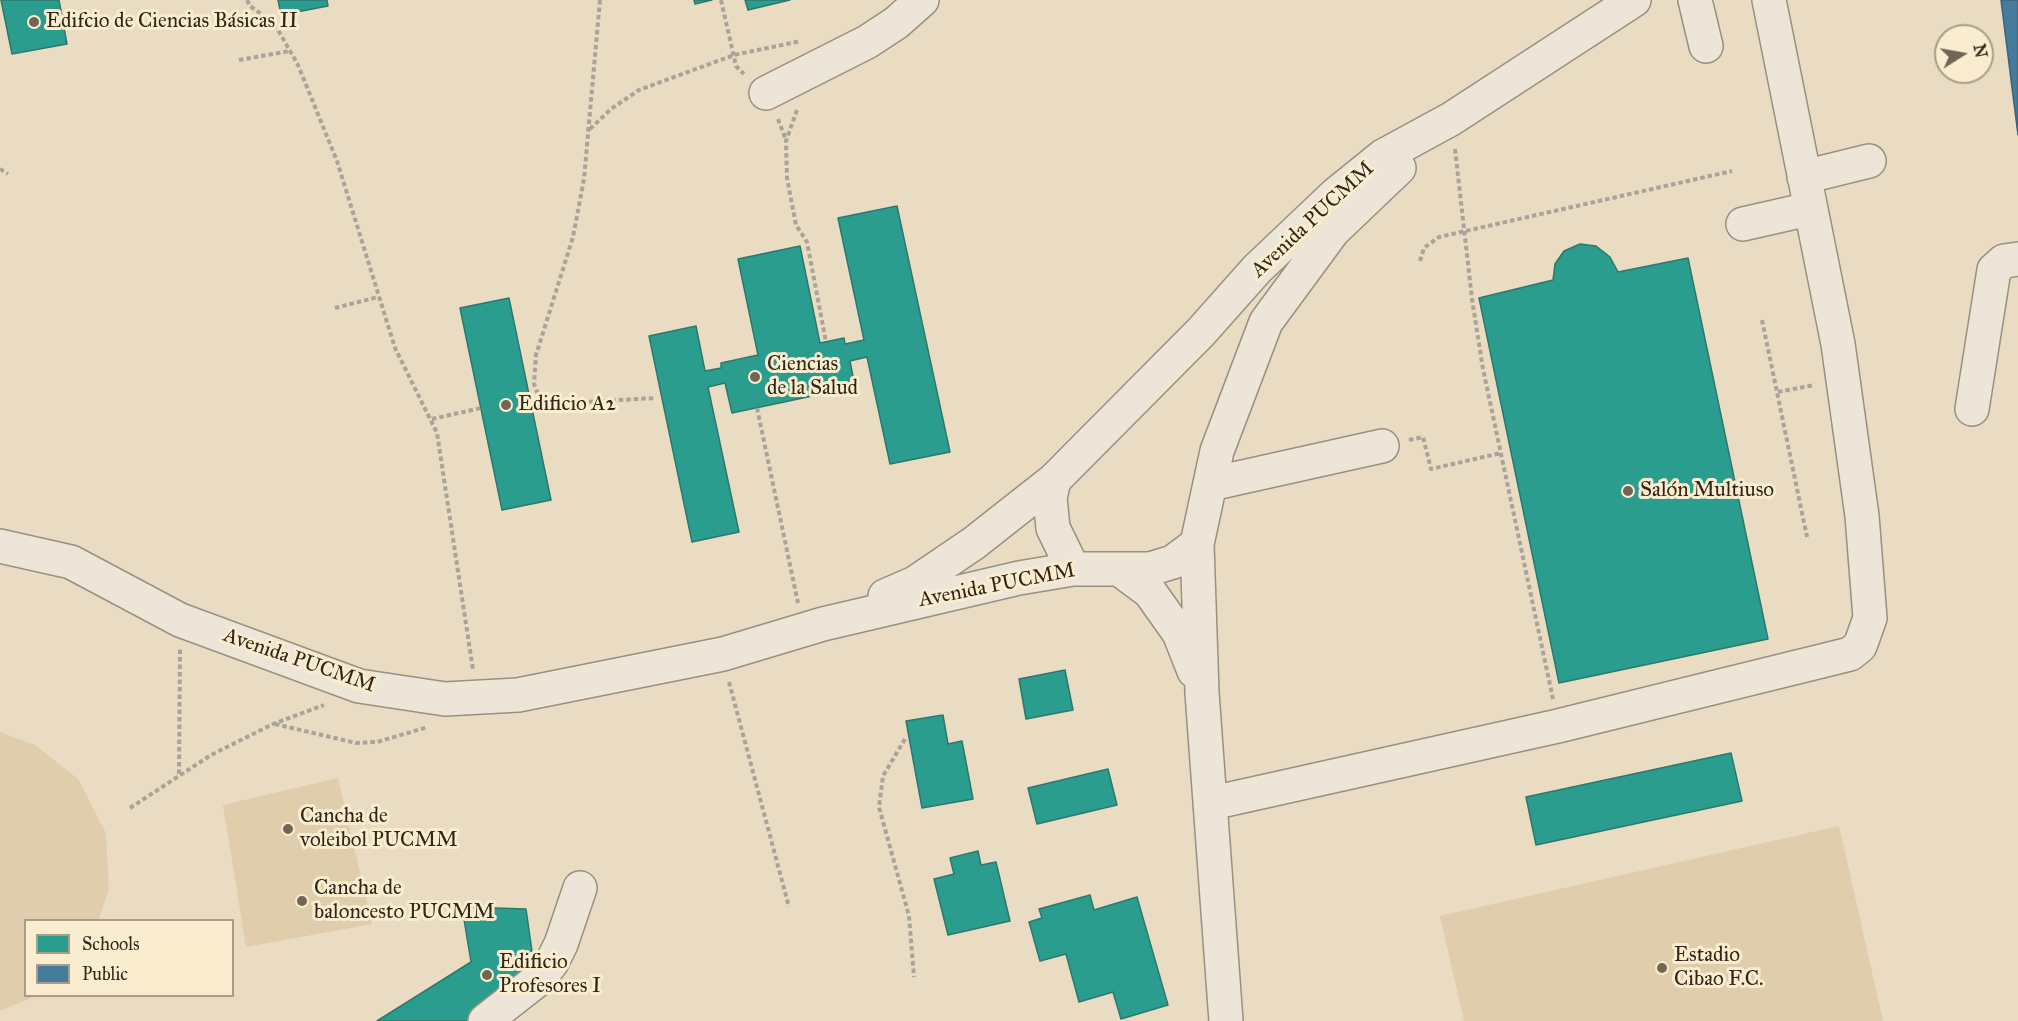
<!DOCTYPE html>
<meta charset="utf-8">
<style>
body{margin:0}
#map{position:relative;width:2018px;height:1021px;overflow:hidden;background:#e9dcc2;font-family:"IM FELL Great Primer",serif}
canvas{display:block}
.legend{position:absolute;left:24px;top:919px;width:210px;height:78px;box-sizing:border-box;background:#faecce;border:2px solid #aa9c86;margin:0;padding:8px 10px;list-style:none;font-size:18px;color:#312519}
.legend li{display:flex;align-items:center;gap:12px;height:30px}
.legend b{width:30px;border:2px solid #aa9c86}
.north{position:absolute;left:1934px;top:24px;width:60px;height:60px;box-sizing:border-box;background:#faecce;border:2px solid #aa9c86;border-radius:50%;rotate:79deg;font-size:16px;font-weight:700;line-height:24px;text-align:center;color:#312519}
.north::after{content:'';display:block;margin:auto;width:21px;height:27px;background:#716554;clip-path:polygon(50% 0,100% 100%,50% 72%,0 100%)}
</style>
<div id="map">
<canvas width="2018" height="1021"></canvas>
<ul class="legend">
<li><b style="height:16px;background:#2a9d8f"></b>Schools</li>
<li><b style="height:16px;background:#457b9d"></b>Public</li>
</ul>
<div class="north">N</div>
</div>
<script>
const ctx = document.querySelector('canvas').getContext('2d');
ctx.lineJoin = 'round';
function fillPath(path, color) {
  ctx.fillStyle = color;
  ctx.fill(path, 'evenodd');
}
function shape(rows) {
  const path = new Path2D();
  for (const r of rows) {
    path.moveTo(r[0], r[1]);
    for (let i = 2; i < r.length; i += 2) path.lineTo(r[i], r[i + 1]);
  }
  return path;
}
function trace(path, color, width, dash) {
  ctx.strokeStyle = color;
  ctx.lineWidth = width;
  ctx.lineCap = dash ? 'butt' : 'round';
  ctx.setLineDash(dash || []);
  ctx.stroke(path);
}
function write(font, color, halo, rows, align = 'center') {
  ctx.font = font + ' "IM FELL Great Primer",serif';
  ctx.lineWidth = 6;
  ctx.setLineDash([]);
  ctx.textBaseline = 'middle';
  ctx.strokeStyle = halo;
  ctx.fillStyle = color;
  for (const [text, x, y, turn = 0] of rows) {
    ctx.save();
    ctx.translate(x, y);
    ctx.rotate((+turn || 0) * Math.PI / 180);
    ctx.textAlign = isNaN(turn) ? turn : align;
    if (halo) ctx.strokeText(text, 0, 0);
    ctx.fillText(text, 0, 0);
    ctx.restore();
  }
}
const green = shape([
 [0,732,35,745,78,779,106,833,109,890,98,920,26,920,26,996,36,996,0,1011],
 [338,778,372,924,246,947,223,805],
 [1839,826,1883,1021,1464,1021,1440,916]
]);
const schools = shape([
 [1,0,59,0,67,44,12,54,1,0],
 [278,0,327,0,328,6,281,15,278,0],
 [694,0,712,0,695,4,694,0],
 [745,0,790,0,748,10,745,0],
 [897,206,950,452,890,464,867,357,850,361,855,387,732,413,725,383,708,387,739,532,692,542,649,336,696,326,705,371,721,368,721,363,758,355,738,259,800,246,820,343,844,338,845,344,864,340,838,218,897,206],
 [1580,244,1596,246,1610,257,1618,272,1688,258,1768,639,1559,683,1479,298,1553,280,1555,264,1564,251,1580,244],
 [509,298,551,500,502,510,460,308,509,298],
 [1065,670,1073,710,1026,719,1019,679,1065,670],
 [943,715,948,744,962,741,973,799,922,808,906,721,943,715],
 [1731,753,1742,801,1536,845,1526,797,1731,753],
 [1108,769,1117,805,1037,824,1028,788,1108,769],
 [978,851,981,865,996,862,1010,921,948,935,934,879,954,874,950,858,978,851],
 [1090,895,1094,910,1137,897,1168,1005,1121,1019,1113,992,1079,1002,1066,954,1040,961,1029,922,1042,918,1039,909,1090,895],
 [462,907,526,909,532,951,522,955,526,988,476,1021,377,1021,471,962,462,907]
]);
const public = shape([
 [2001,0,2018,0,2018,135,2001,0]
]);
const path = shape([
 [247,0,250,6,274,23,298,65,337,161,395,348,437,433,473,670],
 [600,0,584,179,573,237,536,355,534,384,539,397,549,404,656,398],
 [721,0,736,66,744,74],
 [239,60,290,51],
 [797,110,786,141,787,178,796,225,807,242,826,342],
 [778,119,786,140],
 [590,129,611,109,639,90,734,55,801,41],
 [1455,149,1472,299,1483,369,1553,699],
 [0,169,8,174],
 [1420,261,1424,248,1439,237,1732,171],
 [335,308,378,297],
 [1762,320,1807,537],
 [1778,392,1814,385],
 [757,408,798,603],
 [432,419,481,408],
 [1409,440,1423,437,1431,469,1501,453],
 [729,682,789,907],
 [275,724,356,743,377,742,428,727],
 [905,739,883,776,879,807,909,916,914,977],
 [179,774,180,649],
 [130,808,211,755,273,724,324,705]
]);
const minor = shape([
 [1695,0,1706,46],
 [766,93,867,42,896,23,922,0],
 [1804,177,1869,161],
 [1743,224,1809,209],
 [1972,409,1994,270,2004,261,2018,259],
 [1054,480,1050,498,1053,528,1073,569],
 [1211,484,1382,446],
 [0,546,71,562,180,620,359,686,445,699,518,695,723,654,823,624,1019,578,1073,569,1150,569,1173,562,1197,544],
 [1119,569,1150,592,1179,633,1194,671],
 [885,596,915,583,974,543,1054,480,1201,332,1257,269,1336,194,1383,156,1451,119,1634,0],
 [1212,803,1558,726,1850,654,1860,646,1870,618,1862,516,1838,344,1769,0],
 [485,1021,540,978,552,962,561,944,580,888],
 [1226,1021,1202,693,1197,544,1217,451,1266,322,1333,231,1399,168]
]);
const markers = [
 [34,22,6,"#716554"],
 [755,377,6,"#716554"],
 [506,405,6,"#716554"],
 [1628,491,6,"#716554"],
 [288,829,6,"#716554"],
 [302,901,6,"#716554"],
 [1662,968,6,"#716554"],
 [487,975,6,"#716554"]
];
const poiNames = [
 ["Edifcio de Ciencias Básicas II",46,22],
 ["Ciencias",767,365],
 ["de la Salud",767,389],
 ["Edificio A2",518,405],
 ["Salón Multiuso",1640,491],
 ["Cancha de",300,817],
 ["voleibol PUCMM",300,841],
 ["Cancha de",314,889],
 ["baloncesto PUCMM",314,913],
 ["Estadio",1674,956],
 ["Cibao F.C.",1674,980],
 ["Edificio",499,963],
 ["Profesores I",499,987]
];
const streetNames = [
 ["Avenida PUCMM",1313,220,-43],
 ["Avenida PUCMM",997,586,-11],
 ["Avenida PUCMM",299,661,19]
];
fillPath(green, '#dfcdab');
fillPath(schools, '#2a9d8f');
trace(schools, '#2c796c', 1.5);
fillPath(public, '#457b9d');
trace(public, '#3f6175', 1.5);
trace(minor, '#999081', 36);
trace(path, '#a9a399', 4, [4.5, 3]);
trace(minor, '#ece5d8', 33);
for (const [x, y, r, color] of markers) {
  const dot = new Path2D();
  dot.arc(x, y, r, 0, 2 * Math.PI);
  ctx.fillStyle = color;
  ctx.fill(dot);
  trace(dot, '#faecce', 2);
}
write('21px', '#312519', '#faecce', poiNames, 'left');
write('21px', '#312519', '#faecce', streetNames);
</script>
